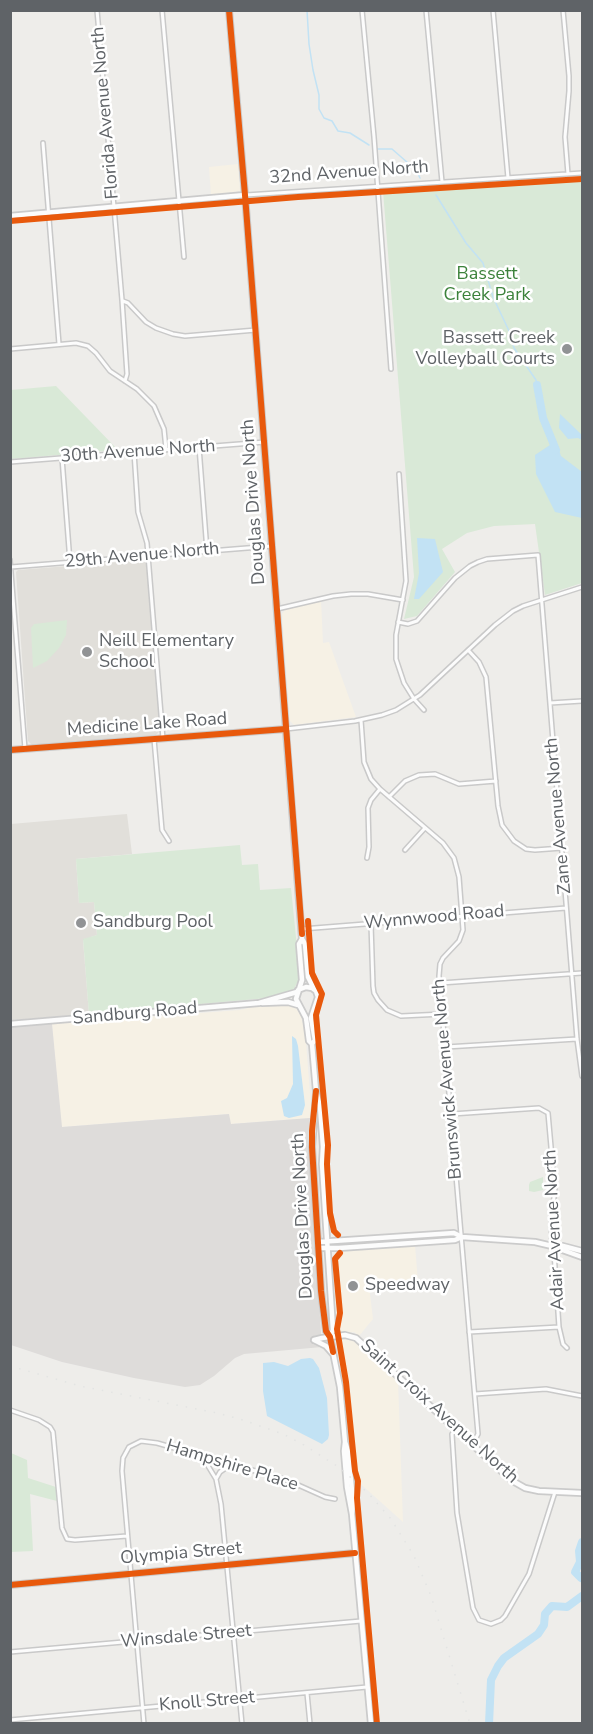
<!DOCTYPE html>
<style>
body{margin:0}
#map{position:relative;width:593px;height:1734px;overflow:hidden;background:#eeedea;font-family:"Nunito Sans",sans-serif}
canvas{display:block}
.frame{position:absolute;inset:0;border:12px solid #5f6367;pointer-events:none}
</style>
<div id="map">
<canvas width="593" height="1734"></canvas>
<div class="frame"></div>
</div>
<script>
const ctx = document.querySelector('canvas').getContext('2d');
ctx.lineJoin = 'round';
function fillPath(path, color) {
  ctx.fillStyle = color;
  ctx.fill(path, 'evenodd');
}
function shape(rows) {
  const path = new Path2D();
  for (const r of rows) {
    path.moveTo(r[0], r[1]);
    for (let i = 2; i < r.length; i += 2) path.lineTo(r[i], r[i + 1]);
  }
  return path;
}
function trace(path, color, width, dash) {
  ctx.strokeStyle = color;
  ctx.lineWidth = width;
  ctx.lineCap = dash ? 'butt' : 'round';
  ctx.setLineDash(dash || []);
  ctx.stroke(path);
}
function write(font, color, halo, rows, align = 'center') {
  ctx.font = font + ' "Nunito Sans",sans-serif';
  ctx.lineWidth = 5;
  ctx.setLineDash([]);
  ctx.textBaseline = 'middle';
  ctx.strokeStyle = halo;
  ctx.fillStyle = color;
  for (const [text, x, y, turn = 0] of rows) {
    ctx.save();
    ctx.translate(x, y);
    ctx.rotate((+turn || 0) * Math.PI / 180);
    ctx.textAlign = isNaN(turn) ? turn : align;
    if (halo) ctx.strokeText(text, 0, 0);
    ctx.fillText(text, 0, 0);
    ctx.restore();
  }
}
const commercial = shape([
 [238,164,240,191,211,195,209,167],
 [321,600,323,643,329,642,356,717,294,725,290,721,282,614,285,610],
 [283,1003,290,1003,295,1007,300,1014,305,1030,311,1106,310,1118,230,1124,229,1114,61,1127,52,1024,240,1010,252,1007,274,1006],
 [415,1245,418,1282,369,1286,373,1319,359,1336,354,1332,340,1334,336,1331,334,1328,336,1314,333,1257,335,1253,340,1251],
 [349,1338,353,1339,398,1380,403,1522,353,1477,347,1403,336,1345,340,1339]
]);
const industrial = shape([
 [52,1024,62,1127,229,1114,231,1124,310,1118,308,1142,322,1347,244,1354,235,1358,214,1376,200,1385,185,1387,134,1378,62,1362,11,1345,10,1027]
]);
const education = shape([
 [143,560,147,562,160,730,158,733,156,735,32,745,28,741,16,572,18,570],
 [127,814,132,854,76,859,79,903,94,902,97,935,83,940,89,1014,11,1020,11,824]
]);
const green = shape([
 [582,177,582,583,545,595,535,524,494,526,467,533,442,549,455,572,417,616,404,619,414,577,383,191],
 [56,386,118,450,11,459,11,390],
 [67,620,66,635,59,648,47,661,33,668,31,628,34,624],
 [240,845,242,865,258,864,260,890,291,888,300,977,293,991,284,995,268,998,89,1014,83,939,97,935,94,902,79,903,76,859],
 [543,1177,543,1190,534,1192,529,1191,529,1185,530,1182],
 [11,1453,27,1460,28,1478,56,1487,57,1501,30,1494,33,1551,11,1552]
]);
const water = shape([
 [560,414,582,435,582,440,578,438,568,439,559,428],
 [556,441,561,456,582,472,582,518,555,512,536,474,535,455],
 [417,538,435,539,443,572,419,599,414,599,419,573],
 [292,1036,296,1039,298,1046,305,1105,302,1115,289,1118,284,1116,281,1101,287,1098,293,1084],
 [310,1358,313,1359,319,1368,327,1398,329,1435,328,1439,322,1444,267,1416,263,1391,263,1363,274,1362,288,1366,301,1359]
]);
const stream = shape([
 [307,10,309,44,313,70,319,95,319,109,324,118,332,121,338,131,350,133,369,145],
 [377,149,392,149,416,170,420,178],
 [436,195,466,243,483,263,493,297,510,333,514,348,536,380,537,385]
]);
const river = shape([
 [537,385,543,418,556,450],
 [582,1542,579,1551,580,1562,575,1572,581,1578,582,1577],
 [489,1724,491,1680,498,1666,504,1658,538,1634,544,1625,545,1614,552,1606,567,1607,582,1596]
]);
const street = shape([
 [97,10,122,300,127,374,125,381],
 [162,10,184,257],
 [362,10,374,137,391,369],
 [426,10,442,182],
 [493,10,508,178],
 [563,10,569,76,569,91,565,137,568,174],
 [43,143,59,344],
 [246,195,582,173],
 [123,301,128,303,146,322,156,328,173,334,185,336,256,330],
 [10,349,76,343,88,346,96,353,110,371,137,389,154,406,164,429,166,449],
 [199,447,207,551],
 [134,452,138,512,147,543,163,739],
 [62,458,70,562],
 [10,462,265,442],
 [399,474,406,581,396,635,396,659,404,683,414,699,424,710],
 [10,560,25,749],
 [11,567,272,546],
 [277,609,333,596,351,594,368,594,403,600],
 [398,622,408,624,417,621,455,578,470,566,478,562,487,559,538,555,577,1039,582,1076],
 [468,650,479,662,486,677,498,806,502,825,514,841,526,849,535,850,562,848],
 [550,703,582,701],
 [361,720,364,762,371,779,380,789,443,843,454,858,459,877,463,930,459,941,443,958,440,964,439,976,478,1434,472,1445],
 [286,729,355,721,382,715,396,710,420,695,495,625,513,611,523,606,582,587],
 [154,739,162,830,169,841],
 [389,797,405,781,419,775,435,774,459,784,496,781],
 [405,850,425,828],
 [367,858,369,847,368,808,371,800,380,789],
 [371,924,373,986,374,993,378,1000,387,1010,401,1016,443,1014],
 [302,929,566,908],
 [441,983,582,973],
 [446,1047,577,1039],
 [452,1114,539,1108,548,1113,555,1192,551,1214,552,1246,554,1252,559,1327,563,1344,567,1348],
 [469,1332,559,1327],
 [475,1394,546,1389,582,1396],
 [10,1410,39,1420,50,1427,53,1432,62,1528,67,1539,75,1540,127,1536],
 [456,1430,452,1434,457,1513,473,1608,479,1620,491,1624,501,1620,505,1616,529,1574,555,1492],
 [202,1456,216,1479,221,1504,242,1724],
 [216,1479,220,1472,230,1465],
 [10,1652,361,1621],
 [307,1693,310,1724],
 [10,1720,367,1687],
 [144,1724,122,1471,123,1458,129,1447,141,1441,157,1443,287,1480,325,1497,335,1499]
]);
const secondary = shape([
 [229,10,245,195,302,939,305,944,308,977,314,989],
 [10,216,245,195],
 [10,750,286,729],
 [302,939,299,944,302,980,296,999,306,1018,309,1041,312,1044],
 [298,990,306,987,312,988,316,991,318,997,311,1018,315,1040,312,1044,316,1091,320,1106,323,1147,322,1164,333,1330,330,1337],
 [262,1003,288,1002,298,1005],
 [10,1024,259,1003,297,992],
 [316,1094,312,1147,321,1291,326,1331,330,1337,340,1387,345,1442],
 [318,1242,454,1233,462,1237,535,1242,552,1246,563,1246,582,1251],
 [554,1247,582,1257],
 [318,1248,339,1248,455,1240,462,1237],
 [314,1340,322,1338,345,1335,356,1338,511,1480,525,1488,539,1491,582,1493],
 [314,1340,326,1346,333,1354],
 [352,1514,353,1501,348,1451,345,1442,344,1451,347,1487,352,1514,371,1724],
 [10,1585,355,1553]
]);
const rail = shape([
 [10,1366,80,1386,217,1413,240,1419,283,1434,304,1445,340,1468,369,1494,391,1519,414,1556,431,1596,470,1724]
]);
const cycleway = shape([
 [229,10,245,195,302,934],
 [10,221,298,197,582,179],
 [10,750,286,729],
 [308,921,312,973,322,994,316,1015,328,1145,327,1164,330,1213,334,1231,338,1235],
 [316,1091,312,1131,312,1147,321,1291,326,1331,330,1337,333,1352],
 [340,1253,335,1259,340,1313,337,1329,346,1382,355,1471,358,1481,357,1498,377,1724],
 [10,1585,355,1553]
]);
const markers = [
 [567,349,6,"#919395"],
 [87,652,6,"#919395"],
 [81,923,6,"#919395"],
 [353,1286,6,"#919395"]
];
const streetNames = [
 ["Florida Avenue North",106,113,-95],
 ["32nd Avenue North",349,173,-4],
 ["30th Avenue North",138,452,-4],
 ["Douglas Drive North",254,502,-94],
 ["29th Avenue North",142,556,-5],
 ["Medicine Lake Road",147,725,-4],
 ["Zane Avenue North",559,816,-95],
 ["Wynnwood Road",434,918,-5],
 ["Sandburg Road",135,1014,-5],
 ["Brunswick Avenue North",448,1079,-95],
 ["Douglas Drive North",303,1216,-93],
 ["Adair Avenue North",555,1230,-93],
 ["Saint Croix Avenue North",439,1412,42],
 ["Hampshire Place",232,1466,17],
 ["Olympia Street",181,1554,-5],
 ["Winsdale Street",186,1637,-5],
 ["Knoll Street",207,1702,-5]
];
const parkNames = [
 ["Bassett",487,275],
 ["Creek Park",487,296]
];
const poiNames = [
 ["Bassett Creek",555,339,"right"],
 ["Volleyball Courts",555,360,"right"],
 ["Neill Elementary",99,642],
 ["School",99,663],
 ["Sandburg Pool",93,923],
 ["Speedway",365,1286]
];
fillPath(commercial, '#f6f1e5');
fillPath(industrial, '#dedcda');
fillPath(education, '#e1dfda');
fillPath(green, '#d9e9d7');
fillPath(water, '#c2e2f4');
trace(stream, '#c2e2f4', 1.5);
trace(river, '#c2e2f4', 8);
trace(street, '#c9c9c9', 6);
trace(secondary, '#cbcbcb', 8);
trace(street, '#fcfcfc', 3);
trace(secondary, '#fcfcfc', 4.5);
trace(rail, '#e3e4e3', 1.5, [1.5, 8]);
trace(cycleway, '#e8590c', 6);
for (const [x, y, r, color] of markers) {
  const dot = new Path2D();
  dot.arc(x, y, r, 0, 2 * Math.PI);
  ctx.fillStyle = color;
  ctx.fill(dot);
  trace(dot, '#fff', 2);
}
write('18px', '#5f6367', '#fff', streetNames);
write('18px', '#3c823b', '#fff', parkNames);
write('18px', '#5f6367', '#fff', poiNames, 'left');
</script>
